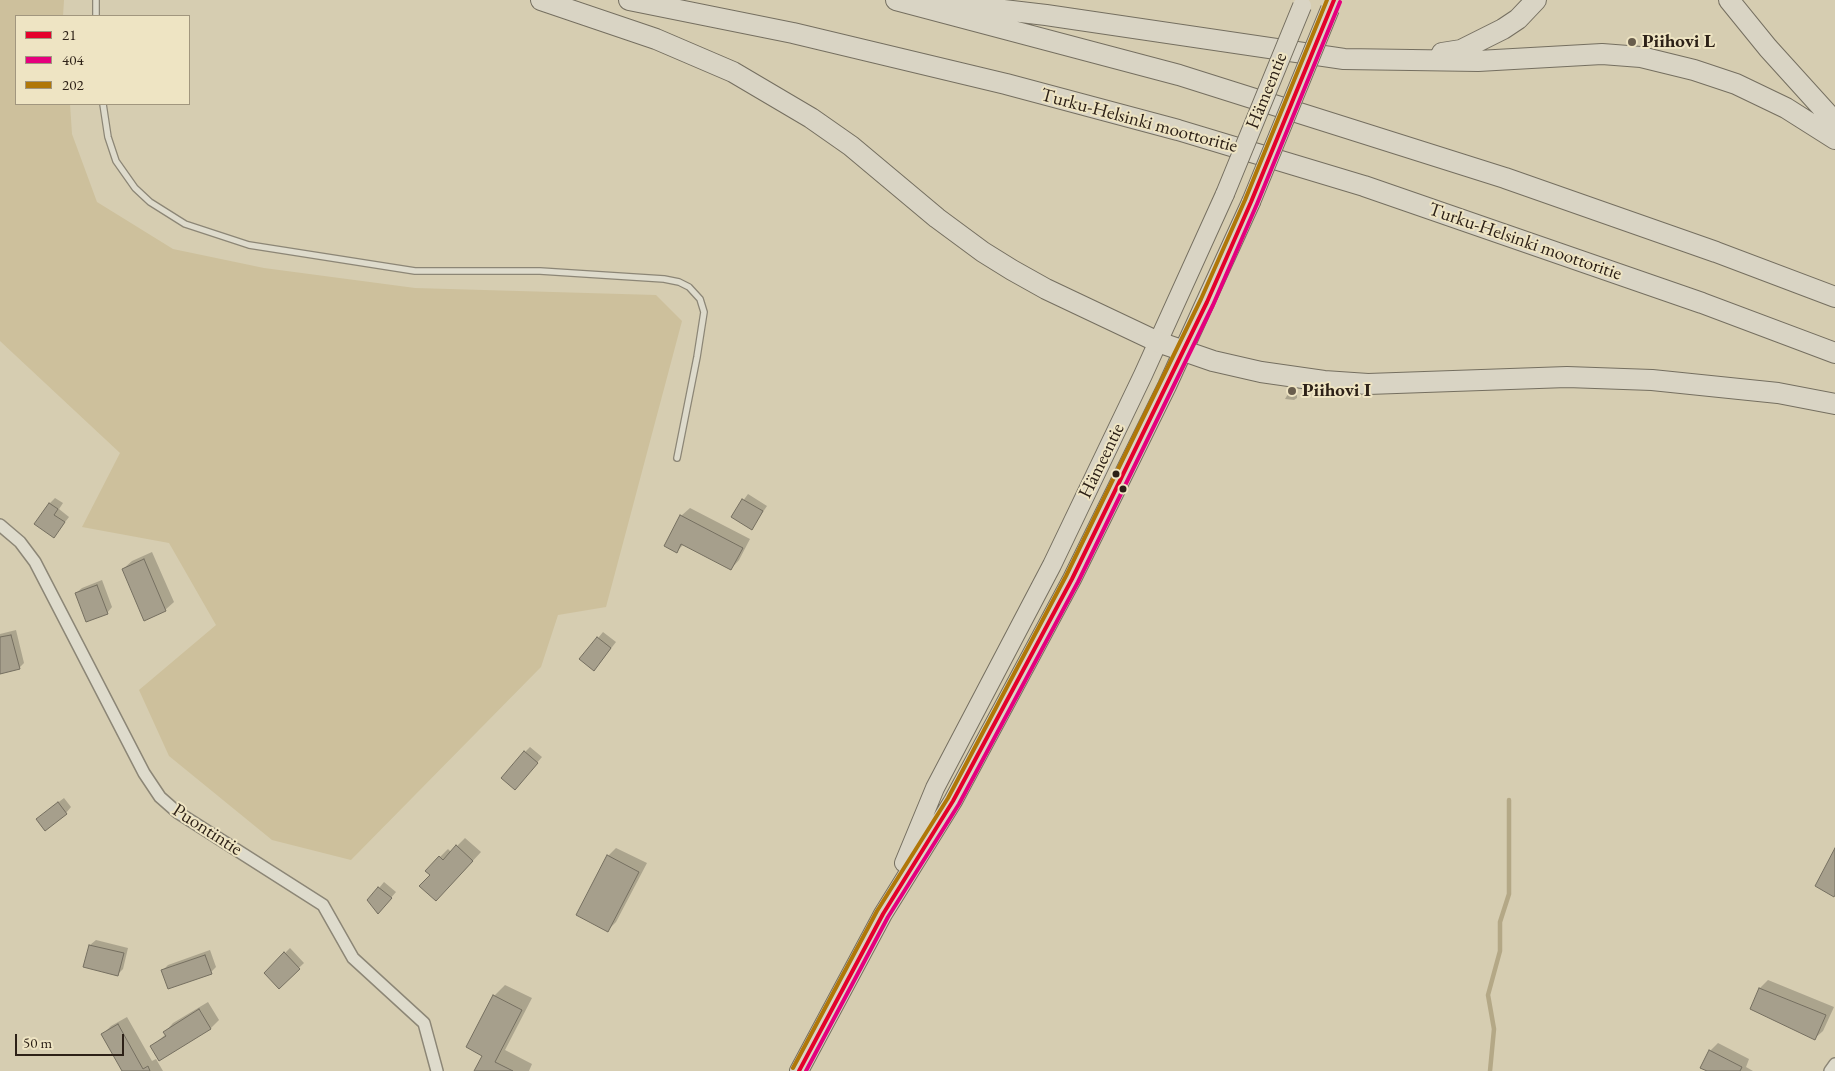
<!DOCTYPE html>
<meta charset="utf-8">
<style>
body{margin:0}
#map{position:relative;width:1835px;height:1071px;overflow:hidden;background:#d6cdb1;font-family:"EB Garamond",serif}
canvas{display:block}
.legend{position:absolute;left:15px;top:15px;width:175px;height:90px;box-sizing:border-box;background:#eee4c3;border:1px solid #a1967e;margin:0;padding:6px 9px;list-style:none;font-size:15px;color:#2d2117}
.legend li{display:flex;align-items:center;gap:10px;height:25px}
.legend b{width:25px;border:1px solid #a1967e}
.scale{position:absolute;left:15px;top:1034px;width:109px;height:22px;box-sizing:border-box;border:2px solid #2d2117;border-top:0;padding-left:6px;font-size:15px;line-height:18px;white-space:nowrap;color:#2d2117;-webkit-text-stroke:4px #eee4c3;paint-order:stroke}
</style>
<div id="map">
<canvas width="1835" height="1071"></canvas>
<ul class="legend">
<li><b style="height:6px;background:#e4002b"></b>21</li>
<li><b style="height:6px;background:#e5007d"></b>404</li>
<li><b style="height:6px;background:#b07708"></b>202</li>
</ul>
<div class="scale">50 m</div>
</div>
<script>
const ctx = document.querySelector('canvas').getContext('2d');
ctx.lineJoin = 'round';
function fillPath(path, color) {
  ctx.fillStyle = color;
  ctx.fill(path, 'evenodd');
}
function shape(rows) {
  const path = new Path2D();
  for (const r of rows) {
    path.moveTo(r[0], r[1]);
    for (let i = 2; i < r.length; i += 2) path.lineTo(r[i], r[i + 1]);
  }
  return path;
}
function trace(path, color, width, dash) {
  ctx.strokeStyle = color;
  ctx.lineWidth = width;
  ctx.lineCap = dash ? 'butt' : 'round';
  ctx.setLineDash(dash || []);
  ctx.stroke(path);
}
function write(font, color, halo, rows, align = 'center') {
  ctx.font = font + ' "EB Garamond",serif';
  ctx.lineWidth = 4;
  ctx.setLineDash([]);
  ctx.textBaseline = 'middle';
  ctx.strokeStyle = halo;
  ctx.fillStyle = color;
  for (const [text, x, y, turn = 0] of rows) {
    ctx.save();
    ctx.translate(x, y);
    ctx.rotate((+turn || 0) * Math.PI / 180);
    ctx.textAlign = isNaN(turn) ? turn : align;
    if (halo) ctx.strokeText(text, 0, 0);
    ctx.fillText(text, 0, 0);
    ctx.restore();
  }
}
const green = shape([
 [0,0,64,0,63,16,16,16,16,104,70,104,72,134,97,202,173,249,264,268,415,288,656,295,682,321,606,607,558,615,541,667,351,860,272,840,169,756,139,690,216,625,169,543,82,527,120,453,0,341]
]);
const shadow = shape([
 [1288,394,1297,395,1297,398,1294,400,1285,399],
 [748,494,767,506,752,528,732,516],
 [55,498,63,503,59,509,69,517,54,536,50,503],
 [690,508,750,539,739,560,731,569,684,544,676,552,681,516],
 [152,552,174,602,165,610,123,569,132,561],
 [102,580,112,607,107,613,76,593,82,588],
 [16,630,24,663,19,668,0,671,0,634],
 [603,632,616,642,599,664,581,659],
 [530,747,542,757,520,783,525,752],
 [64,798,71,807,66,813,43,814],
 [465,838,481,852,444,892,432,875,440,857,448,849,451,852],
 [616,848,647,863,616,922,608,930,608,856],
 [384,882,396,892,383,907,369,900],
 [96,940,128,948,123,969,117,975,90,945],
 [290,948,304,963,279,987,265,973],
 [210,950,216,967,211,972,163,970,168,965],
 [1768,980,1834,1007,1823,1031,1814,1039,1752,1009,1760,988],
 [505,985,532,998,505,1050,532,1064,529,1071,476,1071,484,1055,494,996],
 [208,1002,219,1020,211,1028,160,1059,152,1046,166,1034,165,1032,173,1023],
 [127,1017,152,1061,156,1059,163,1071,123,1071,103,1034,111,1026],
 [1718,1043,1749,1059,1746,1067,1753,1071,1710,1071,1710,1051]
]);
const stream = shape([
 [1490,1071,1494,1029,1488,995,1500,951,1500,922,1509,894,1509,800]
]);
const building = shape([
 [742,499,763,511,752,530,731,517,742,499],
 [49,503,58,509,54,515,65,522,54,538,34,524,49,503],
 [680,515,743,548,731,570,681,544,677,553,664,546,680,515],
 [144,559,166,611,144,621,122,569,144,559],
 [97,585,108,614,86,622,75,593,97,585],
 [11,635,20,669,0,674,0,637,11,635],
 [597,637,611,648,594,671,579,659,597,637],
 [524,751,538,763,515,790,501,778,524,751],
 [58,802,67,814,45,831,36,819,58,802],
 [456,845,473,861,436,901,419,886,430,875,425,871,439,856,443,860,456,845],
 [1835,848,1835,895,1834,897,1815,886,1835,848],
 [607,855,639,872,608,932,576,915,607,855],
 [378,887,392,898,378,914,367,900,378,887],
 [89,945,124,953,118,976,83,967,89,945],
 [284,952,300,969,279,989,264,973,284,952],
 [205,955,212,974,168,989,161,970,205,955],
 [1759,988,1826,1015,1815,1040,1750,1009,1759,988],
 [493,995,522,1010,495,1062,513,1071,474,1071,482,1056,466,1047,493,995],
 [199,1009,211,1029,159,1061,150,1046,166,1036,163,1032,199,1009],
 [118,1024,143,1069,148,1066,150,1071,122,1071,101,1034,118,1024],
 [1709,1050,1742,1067,1740,1071,1707,1071,1700,1068,1709,1050]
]);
const service = shape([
 [96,0,96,16],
 [103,104,108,137,116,161,135,188,150,202,185,224,249,245,415,271,540,271,664,279,679,282,689,287,700,299,704,312,697,357,677,458]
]);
const minor = shape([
 [0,525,20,542,35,562,144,773,160,797,177,812,323,905,353,958,424,1023,437,1071],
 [1830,1071,1835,1064]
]);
const primary = shape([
 [904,863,935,788,1052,565,1143,375,1225,194],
 [799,1071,883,914,953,801,1072,579,1167,386,1251,202]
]);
const motorway = shape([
 [541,0,656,39,733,72,811,118,851,146,937,218,983,252,1012,270,1046,289,1158,342,1213,361,1261,372,1324,381,1368,384,1567,377,1652,380,1778,393,1835,404],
 [629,0,793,33,1006,84,1178,130,1364,186,1702,303,1835,353],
 [896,0,1179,75,1505,178,1716,252,1835,297],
 [1729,0,1768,48,1835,122],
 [945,3,1046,15,1344,59,1478,61,1602,54,1641,57,1694,70,1736,84,1786,108,1835,139],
 [1442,53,1461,50,1503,29,1518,19,1536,0]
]);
const primaryBridge = shape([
 [1225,194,1302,6],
 [1251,202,1330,9]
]);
const bus1 = shape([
 [799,1071,883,914,953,801,1072,579,1207,302,1251,202,1334,0]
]);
const bus2 = shape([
 [806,1071,888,917,959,804,1078,582,1213,305,1257,204,1340,2]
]);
const bus3 = shape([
 [793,1068,877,911,948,798,1066,576,1201,299,1245,200,1327,0]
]);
const markers = [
 [1632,42,5,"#685d4d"],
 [1292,391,5,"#685d4d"],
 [1116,474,4.5,"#2d2117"],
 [1123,489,4.5,"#2d2117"]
];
const poiNames = [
 ["Piihovi L",1642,42],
 ["Piihovi I",1302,391]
];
const streetNames = [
 ["Hämeentie",1267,91,-68],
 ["Turku-Helsinki moottoritie",1139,121,15],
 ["Turku-Helsinki moottoritie",1525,242,19],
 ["Hämeentie",1102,461,-64],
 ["Puontintie",207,830,33]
];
fillPath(green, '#cdc09c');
fillPath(shadow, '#0003');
trace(stream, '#b4a886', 4.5);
fillPath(building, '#a69f8c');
trace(building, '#756f60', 1);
trace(service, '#8c8676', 8);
trace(minor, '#8c8676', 14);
trace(primary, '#756f60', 20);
trace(motorway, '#756f60', 22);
trace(service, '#dedbcc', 5.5);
trace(minor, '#dedbcc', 11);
trace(primary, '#d9d4c4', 18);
trace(motorway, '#d9d4c4', 20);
trace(primaryBridge, '#756f60', 20, []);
trace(primaryBridge, '#d9d4c4', 18);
trace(bus1, '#e4002b', 4);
trace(bus2, '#e5007d', 4);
trace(bus3, '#b07708', 4);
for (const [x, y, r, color] of markers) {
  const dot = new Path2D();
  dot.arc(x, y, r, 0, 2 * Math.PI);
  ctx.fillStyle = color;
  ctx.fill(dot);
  trace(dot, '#eee4c3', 2);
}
write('bold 19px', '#2d2117', '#eee4c3', poiNames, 'left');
write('19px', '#2d2117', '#eee4c3', streetNames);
</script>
